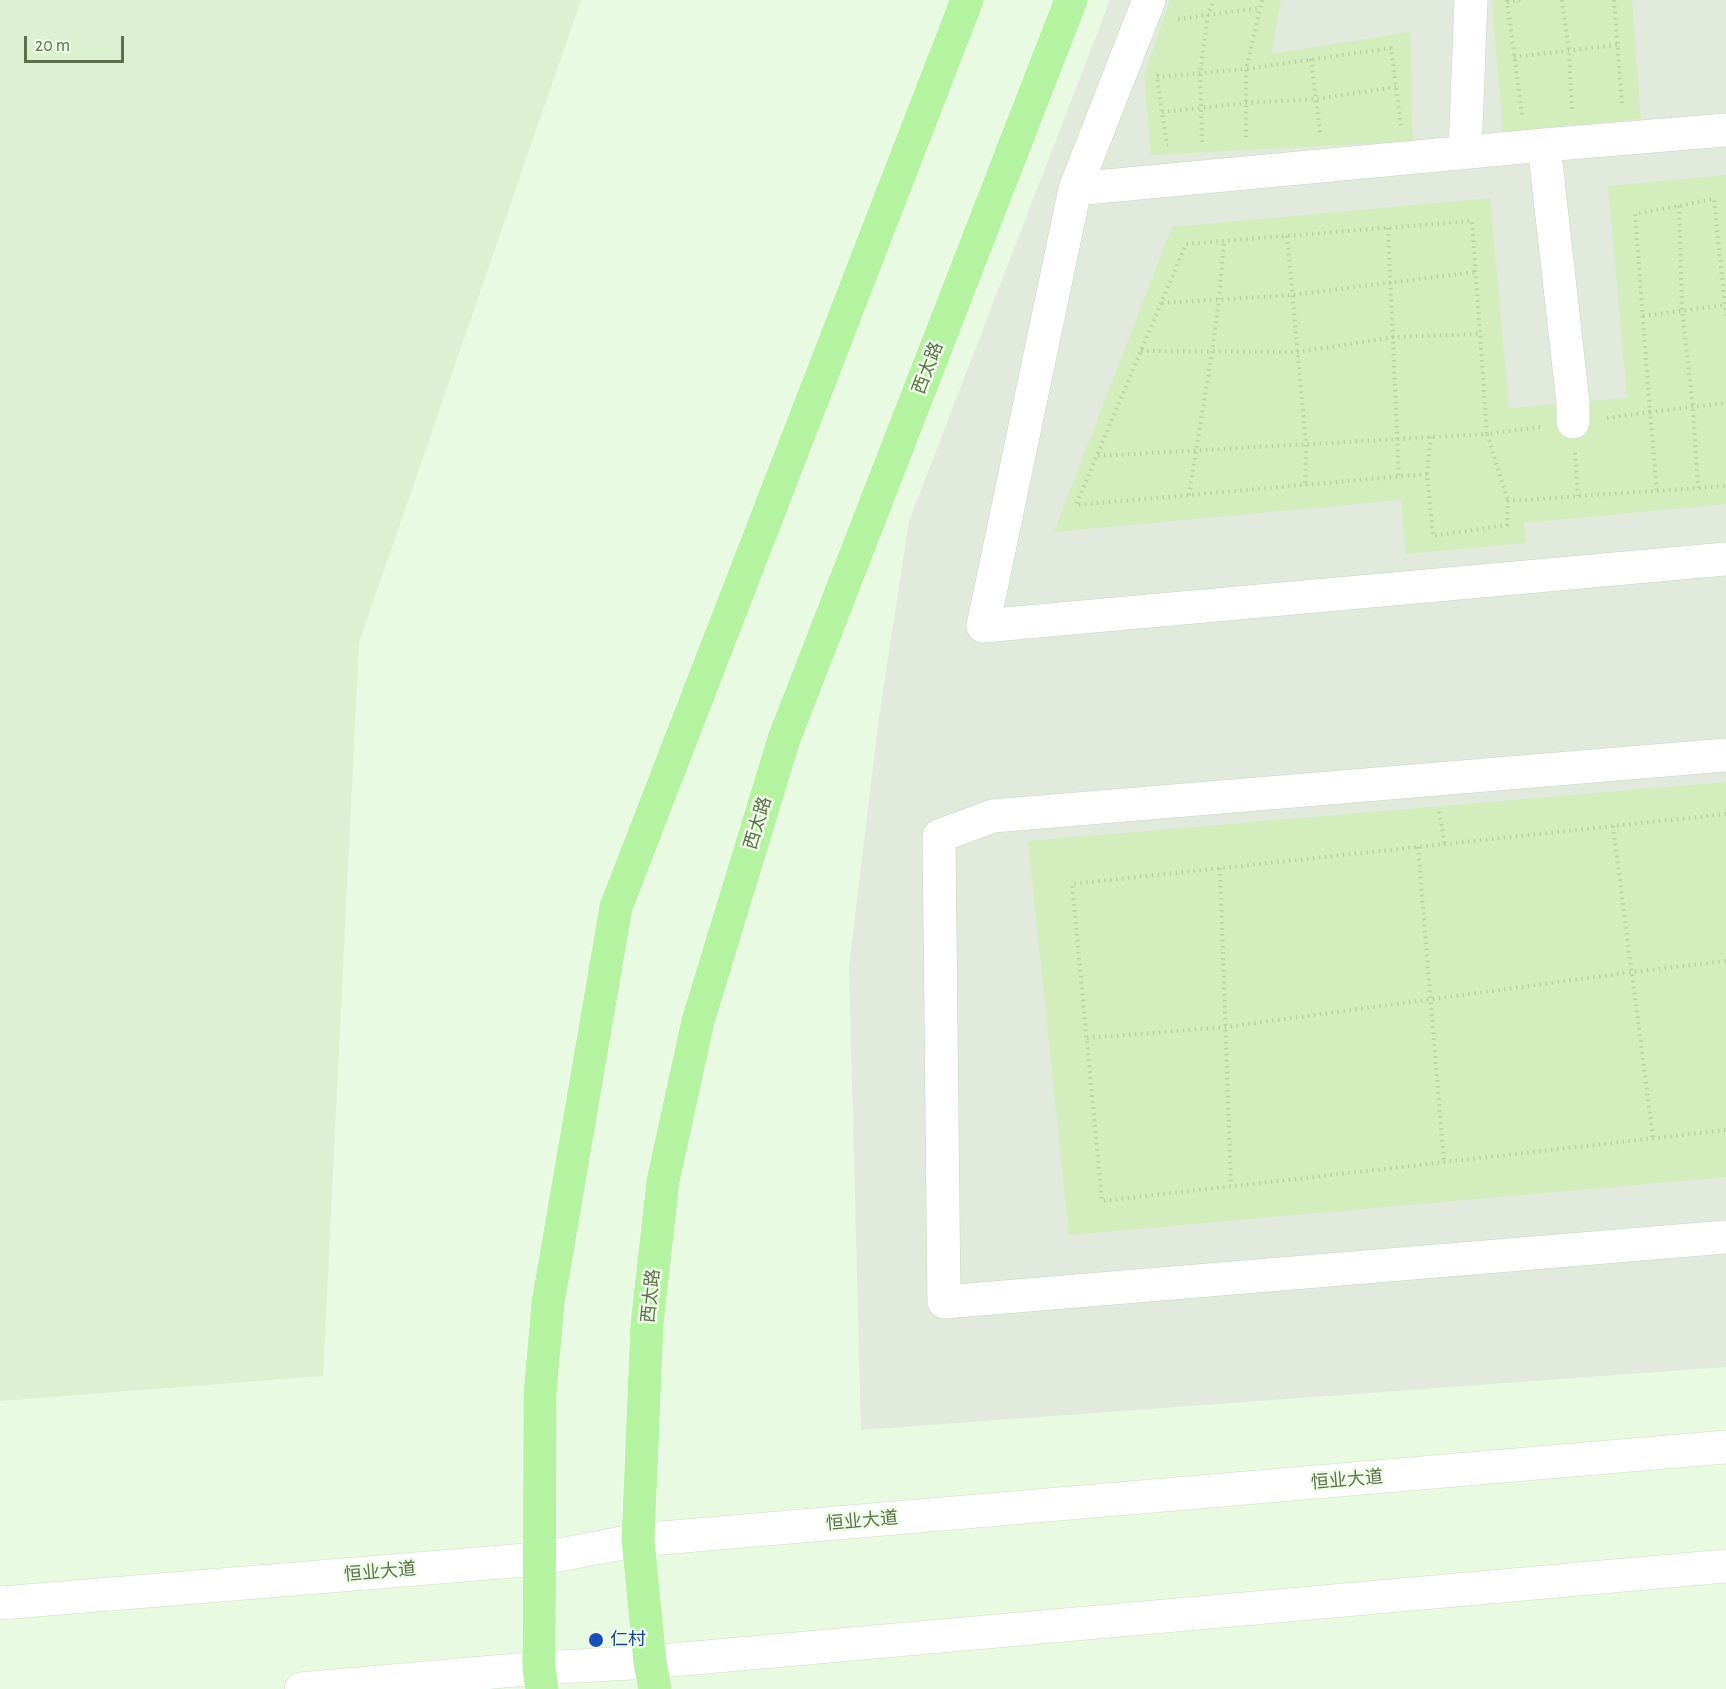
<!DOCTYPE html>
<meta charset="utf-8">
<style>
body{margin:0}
#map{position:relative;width:1726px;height:1689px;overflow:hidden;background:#e9fae3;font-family:"Alegreya Sans",sans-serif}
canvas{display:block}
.scale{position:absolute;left:24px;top:36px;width:100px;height:27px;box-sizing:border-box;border:3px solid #5e6f4b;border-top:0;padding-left:8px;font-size:18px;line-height:21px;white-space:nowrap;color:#5e6f4b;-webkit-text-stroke:4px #eefde8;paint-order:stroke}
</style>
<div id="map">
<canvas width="1726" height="1689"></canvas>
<div class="scale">20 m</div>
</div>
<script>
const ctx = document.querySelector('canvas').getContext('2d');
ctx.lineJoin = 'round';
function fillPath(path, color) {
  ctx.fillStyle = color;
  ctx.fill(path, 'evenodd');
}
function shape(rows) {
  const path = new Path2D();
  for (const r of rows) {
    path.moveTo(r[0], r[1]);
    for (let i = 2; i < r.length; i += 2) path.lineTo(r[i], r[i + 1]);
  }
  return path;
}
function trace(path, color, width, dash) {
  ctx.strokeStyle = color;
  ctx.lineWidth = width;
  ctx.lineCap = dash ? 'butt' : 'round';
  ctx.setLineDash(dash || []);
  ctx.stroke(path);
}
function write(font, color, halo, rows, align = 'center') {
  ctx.font = font + ' "Alegreya Sans","Noto Sans SC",sans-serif';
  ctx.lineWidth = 5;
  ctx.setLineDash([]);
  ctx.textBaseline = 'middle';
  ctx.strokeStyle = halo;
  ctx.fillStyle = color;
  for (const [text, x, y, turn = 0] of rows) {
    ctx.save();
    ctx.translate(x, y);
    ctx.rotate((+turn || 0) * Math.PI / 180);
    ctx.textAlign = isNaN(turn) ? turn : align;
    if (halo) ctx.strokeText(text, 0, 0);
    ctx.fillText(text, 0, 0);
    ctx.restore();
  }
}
const residential = shape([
 [0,0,581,0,359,643,323,1376,0,1401]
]);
const industrial = shape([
 [1110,0,1726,0,1726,1367,861,1430,849,966,879,717,909,521]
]);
const building = shape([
 [1170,0,1281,0,1271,54,1410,32,1413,141,1151,155,1144,76],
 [1492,0,1632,0,1641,119,1503,132],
 [1726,175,1726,504,1524,523,1526,543,1406,554,1401,500,1054,532,1172,227,1490,198,1509,408,1573,403,1627,397,1608,186],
 [1726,782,1726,1177,1069,1235,1028,841]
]);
const path = shape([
 [1262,0,1246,69,1391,48,1401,127],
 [1507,0,1522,115],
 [1562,0,1569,51,1572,111],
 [1614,0,1622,104],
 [1507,2,1521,0],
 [1178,19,1260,8],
 [1514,57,1617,45],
 [1311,59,1320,132],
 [1158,74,1157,77,1162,112,1167,145,1168,145],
 [1157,77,1246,69,1246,138],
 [1162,112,1246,103,1316,99,1396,87],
 [1202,142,1200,73,1208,15,1214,0],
 [1679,206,1682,310,1693,408,1698,488],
 [1388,228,1399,477],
 [1287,236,1306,444,1305,485],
 [1162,303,1292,295,1475,272],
 [1643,316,1725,305],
 [1141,351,1297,352,1394,337,1480,334],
 [1607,418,1650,412,1635,214,1714,199,1726,315],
 [1540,427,1487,434,1472,221,1186,244,1076,505,1427,474,1433,536,1507,525,1508,501,1726,486],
 [1575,453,1578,496],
 [1098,456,1487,434,1508,501],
 [1427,474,1431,437],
 [1657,490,1650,412,1726,403],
 [1189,495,1212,352,1219,299,1224,241],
 [1439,812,1445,844],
 [1726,814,1072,884,1102,1201,1726,1130],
 [1613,826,1653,1138],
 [1418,847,1444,1162],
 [1220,868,1231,1186],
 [1087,1038,1226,1027,1632,972,1726,961]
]);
const street = shape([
 [1149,0,1075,189,983,626,1726,559],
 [1544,145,1573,403,1573,422],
 [1465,152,1471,0],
 [1075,189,1544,145,1726,130],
 [1726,755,993,816,939,836,944,1302,1726,1237]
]);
const secondary = shape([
 [0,1603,538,1559,638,1540,1726,1447],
 [301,1689,539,1668,650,1662,1726,1566]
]);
const primary = shape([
 [542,1689,539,1668,540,1394,548,1303,616,907,967,0],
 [655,1689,650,1662,638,1540,647,1324,663,1181,698,1021,784,739,1071,0]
]);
const markers = [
 [596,1640,8,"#1a4fb4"]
];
const streetNames = [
 ["西太路",928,368,-69],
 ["西太路",758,823,-73],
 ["西太路",651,1296,-84],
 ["恒业大道",1347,1480,-5],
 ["恒业大道",862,1521,-5],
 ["恒业大道",380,1572,-5]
];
const transitNames = [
 ["仁村",610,1640]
];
fillPath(residential, '#dcf1d2');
fillPath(industrial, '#e2e9dd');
fillPath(building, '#d3edbd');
trace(street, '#c6d8ba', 34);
trace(secondary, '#cadfbb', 34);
trace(primary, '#fff', 34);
trace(path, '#b8d1a0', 4, [1.5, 4.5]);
trace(street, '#fff', 33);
trace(secondary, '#fff', 33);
trace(primary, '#b4f4a0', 33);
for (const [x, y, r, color] of markers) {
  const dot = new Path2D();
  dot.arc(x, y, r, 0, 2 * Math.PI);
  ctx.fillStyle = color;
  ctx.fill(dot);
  trace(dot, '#eefde8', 2);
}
write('18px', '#5e6f4b', '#eefde8', streetNames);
write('18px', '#164399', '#eefde8', transitNames, 'left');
</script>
